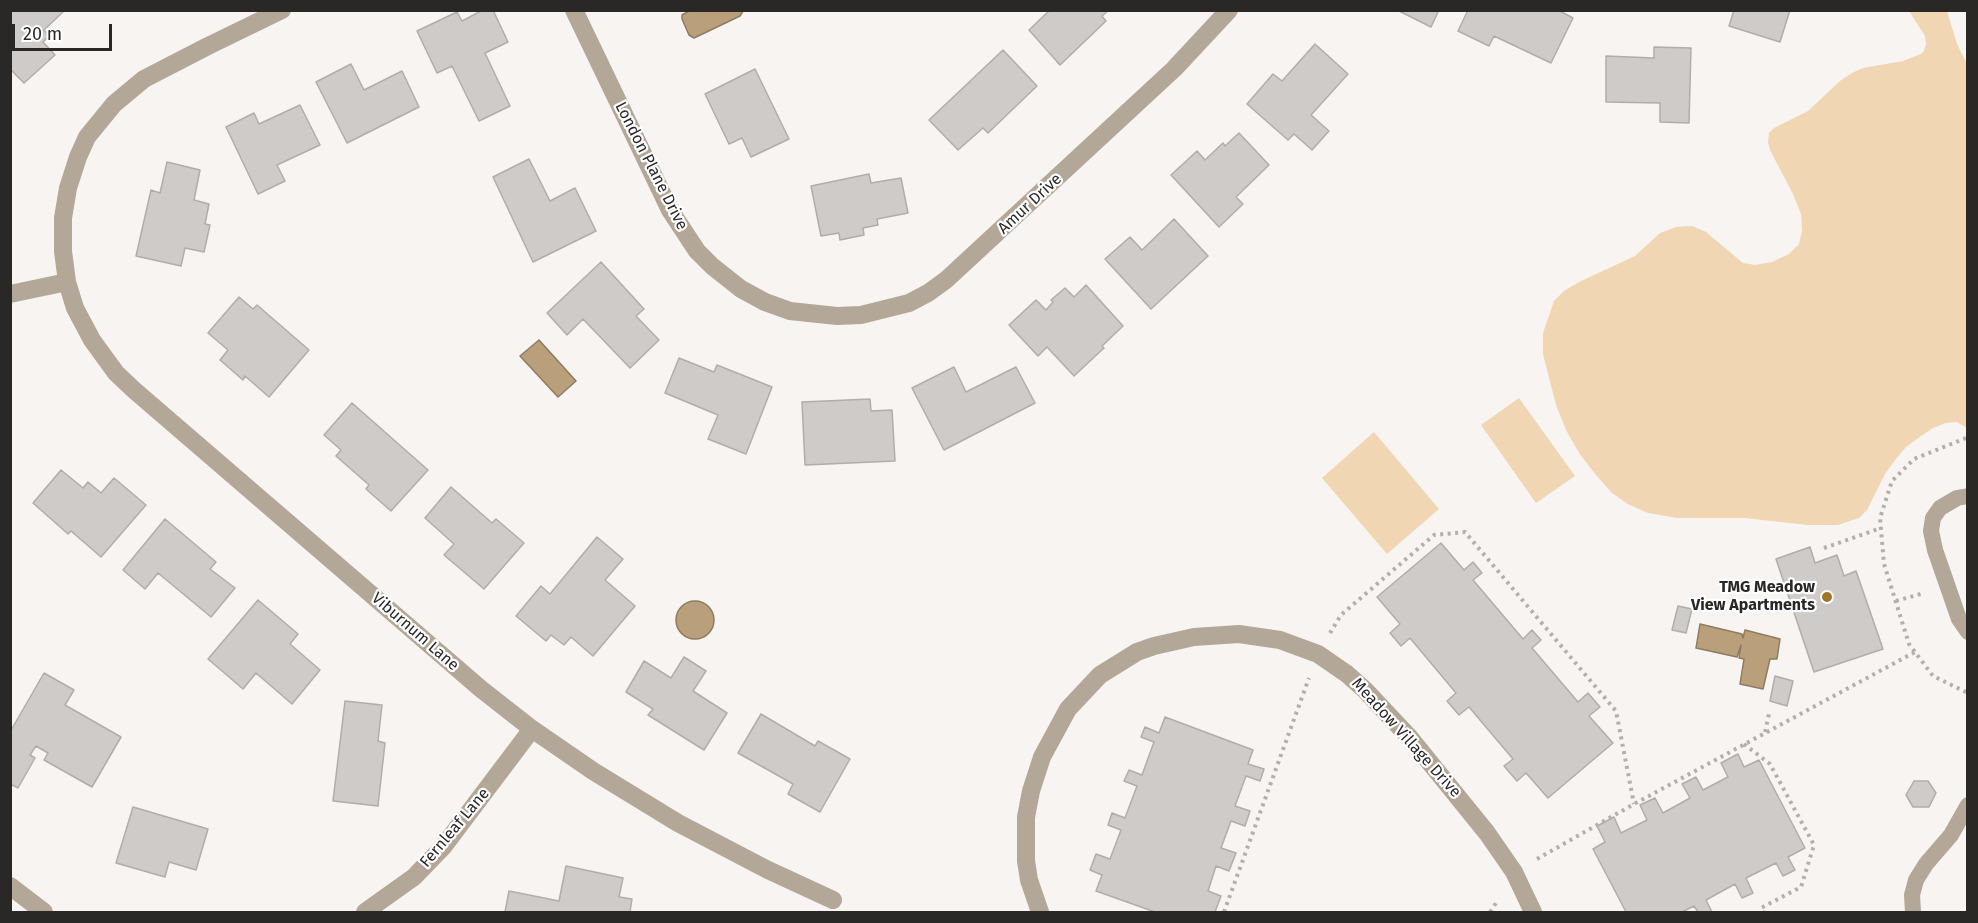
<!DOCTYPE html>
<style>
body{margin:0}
#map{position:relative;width:1978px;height:923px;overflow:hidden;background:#f7f4f1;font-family:"Fira Sans",sans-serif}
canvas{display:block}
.frame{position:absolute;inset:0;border:12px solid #292827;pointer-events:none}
.scale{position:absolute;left:12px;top:24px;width:100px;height:27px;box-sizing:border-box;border:3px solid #292827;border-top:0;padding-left:8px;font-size:18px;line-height:21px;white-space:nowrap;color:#292827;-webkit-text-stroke:4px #fff;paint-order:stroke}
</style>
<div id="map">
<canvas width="1978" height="923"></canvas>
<div class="frame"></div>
<div class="scale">20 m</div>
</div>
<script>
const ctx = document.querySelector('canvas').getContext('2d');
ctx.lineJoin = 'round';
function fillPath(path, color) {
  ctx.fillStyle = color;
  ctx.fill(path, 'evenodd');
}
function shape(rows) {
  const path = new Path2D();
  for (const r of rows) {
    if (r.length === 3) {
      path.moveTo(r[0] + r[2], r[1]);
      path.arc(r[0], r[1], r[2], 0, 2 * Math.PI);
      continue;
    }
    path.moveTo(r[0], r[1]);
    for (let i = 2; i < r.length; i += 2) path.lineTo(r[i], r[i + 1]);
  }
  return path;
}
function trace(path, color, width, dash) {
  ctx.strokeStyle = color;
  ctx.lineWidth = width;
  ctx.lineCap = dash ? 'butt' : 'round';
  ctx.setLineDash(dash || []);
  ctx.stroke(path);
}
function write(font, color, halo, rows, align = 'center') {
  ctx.font = font + ' "Fira Sans",sans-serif';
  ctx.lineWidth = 4.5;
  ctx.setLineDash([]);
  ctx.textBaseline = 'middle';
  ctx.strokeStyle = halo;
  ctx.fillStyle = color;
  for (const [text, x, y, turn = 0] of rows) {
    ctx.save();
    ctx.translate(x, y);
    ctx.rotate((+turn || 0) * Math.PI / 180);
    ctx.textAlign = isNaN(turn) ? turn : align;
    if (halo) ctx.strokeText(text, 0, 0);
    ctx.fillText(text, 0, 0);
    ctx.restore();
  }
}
const green = shape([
 [1909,11,1947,11,1957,44,1967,64,1967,428,1957,422,1946,423,1933,428,1921,436,1906,447,1895,460,1885,474,1867,510,1859,518,1838,525,1808,525,1745,518,1677,518,1648,513,1628,504,1612,493,1596,475,1579,453,1566,430,1556,405,1543,354,1543,333,1554,301,1564,291,1579,282,1635,256,1660,233,1676,227,1692,226,1706,232,1743,263,1755,265,1772,262,1789,254,1799,244,1802,231,1801,214,1793,194,1770,150,1768,142,1769,133,1774,128,1808,111,1840,81,1852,73,1863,68,1903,61,1921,54,1924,51,1926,44,1925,36],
 [1519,398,1575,476,1536,503,1481,425],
 [1374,432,1439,509,1387,554,1322,478]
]);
const water = shape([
 [689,11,743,10,743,11,740,16,694,38,689,35,682,19,682,15,689,11],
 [539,340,576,381,558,397,520,356,539,340],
 [695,620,19],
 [1700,624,1742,634,1743,638,1745,630,1780,639,1777,659,1770,659,1763,689,1740,684,1744,659,1739,658,1741,645,1737,657,1696,648,1700,624]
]);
const building = shape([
 [10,10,65,10,44,30,49,36,43,42,55,55,24,83,10,69,10,10],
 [483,10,493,10,508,42,485,53,510,106,479,121,452,66,437,73,417,31,457,12,462,21,483,10],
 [1050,10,1109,10,1102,16,1106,21,1060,65,1029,30,1050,10],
 [1397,10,1439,10,1431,27,1397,10],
 [1468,10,1558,10,1573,18,1551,63,1494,36,1489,46,1458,31,1468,10],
 [1734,10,1790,10,1780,42,1729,26,1734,10],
 [1315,44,1348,74,1311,115,1329,131,1312,150,1294,134,1288,140,1247,104,1273,74,1282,81,1315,44],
 [1654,47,1691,48,1689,123,1660,122,1660,103,1606,102,1606,56,1654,58,1654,47],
 [1003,50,1037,86,988,133,983,128,958,150,929,120,1003,50],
 [351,64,364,90,402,71,419,107,347,143,316,82,351,64],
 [755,69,789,139,751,157,742,138,729,144,705,94,755,69],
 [300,105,320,145,277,165,285,181,258,194,226,127,254,113,259,124,300,105],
 [1239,133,1269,165,1236,197,1243,204,1219,227,1171,175,1197,151,1205,160,1223,143,1225,146,1239,133],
 [529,159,550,201,575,188,596,231,533,262,493,177,529,159],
 [167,162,200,170,194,200,209,204,205,224,210,225,204,252,185,248,181,266,136,256,151,190,160,193,167,162],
 [869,174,871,183,901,178,908,213,877,219,878,225,863,228,864,235,840,240,839,233,821,236,811,186,869,174],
 [1174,219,1208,256,1151,309,1105,259,1130,237,1142,250,1174,219],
 [601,262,644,309,636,316,659,340,630,368,583,319,567,335,547,313,601,262],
 [1086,285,1123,326,1102,346,1104,348,1074,376,1047,347,1038,356,1009,325,1036,300,1046,310,1053,302,1051,300,1065,288,1074,297,1086,285],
 [239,297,253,309,257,305,309,350,269,397,245,376,243,380,220,360,228,350,208,333,239,297],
 [679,358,714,372,717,365,772,387,746,454,708,439,718,415,665,393,679,358],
 [954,367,966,392,1016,367,1035,403,944,450,912,388,954,367],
 [870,399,871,411,892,410,895,461,805,465,802,402,870,399],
 [352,403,428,470,391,511,366,489,369,485,336,456,341,450,324,435,352,403],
 [61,470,83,488,88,482,101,493,114,478,146,505,101,557,71,531,68,534,33,503,61,470],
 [451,487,492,523,496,519,524,543,484,589,444,555,454,544,425,518,451,487],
 [165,519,216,562,210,569,235,588,211,617,158,573,145,589,123,570,165,519],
 [597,537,623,559,605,580,635,606,593,656,571,637,564,645,551,635,546,641,516,616,541,586,550,594,597,537],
 [1441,543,1464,570,1473,562,1482,573,1473,580,1523,639,1532,630,1541,640,1532,648,1578,702,1588,693,1600,707,1589,716,1613,743,1548,798,1526,773,1517,781,1504,766,1513,759,1469,707,1459,715,1447,701,1456,693,1410,638,1401,646,1390,633,1400,624,1377,597,1441,543],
 [1810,547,1815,563,1837,555,1844,576,1856,571,1883,649,1814,672,1776,559,1810,547],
 [258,600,298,634,290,644,320,670,292,704,256,673,243,689,208,659,258,600],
 [1678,606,1692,609,1686,633,1672,630,1678,606],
 [684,657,706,671,693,691,727,713,704,750,648,715,653,709,626,692,644,661,671,678,684,657],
 [44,673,74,690,65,705,121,737,92,787,44,760,48,753,36,746,30,755,35,758,18,788,10,784,10,732,44,673],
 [1775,676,1793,681,1787,706,1770,701,1775,676],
 [345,701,382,705,378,741,385,743,378,806,333,801,345,701],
 [761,714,815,746,818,741,850,759,820,812,788,794,793,784,738,753,761,714],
 [1165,717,1253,750,1248,764,1264,769,1260,781,1246,776,1235,806,1250,811,1245,826,1231,821,1221,848,1236,853,1229,871,1216,866,1208,891,1221,896,1215,912,1155,912,1096,891,1102,875,1090,870,1096,854,1110,859,1121,830,1108,825,1112,813,1125,818,1137,786,1124,781,1129,770,1142,775,1154,742,1141,737,1145,727,1159,733,1165,717],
 [1738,754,1744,767,1759,760,1805,848,1788,857,1795,870,1783,876,1776,863,1746,878,1753,893,1742,898,1735,884,1706,900,1712,912,1698,912,1694,906,1682,912,1626,912,1593,849,1605,842,1597,826,1614,817,1621,833,1647,820,1640,805,1655,798,1663,813,1690,798,1682,784,1696,777,1703,790,1728,777,1721,763,1738,754],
 [1914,781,1928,781,1936,793,1929,807,1913,807,1906,795,1914,781],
 [133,807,208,829,196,870,169,862,165,877,116,863,133,807],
 [566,866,623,878,619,897,632,899,630,912,505,912,509,891,559,901,566,866]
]);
const path = shape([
 [1966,438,1914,459,1892,481,1880,518,1884,564,1909,644,1933,676,1968,693],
 [1824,548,1881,528],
 [1896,601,1924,593],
 [1330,633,1341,615,1434,535,1465,532,1616,711,1634,804],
 [1765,732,1769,714],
 [1744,744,1770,764,1814,845,1801,887,1761,908,1763,912],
 [1537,859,1634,804,1915,652],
 [1224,912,1309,678],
 [1490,912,1498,900]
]);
const lane = shape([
 [1968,496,1957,498,1940,508,1933,518,1931,531,1935,550,1959,619,1968,632],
 [1913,912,1912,895,1916,880,1926,864,1951,835,1968,805]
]);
const street = shape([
 [282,10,208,46,144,79,114,104,87,137,78,157,68,188,63,218,63,251,67,282,75,308,92,340,116,373,134,390,481,689,532,729,593,771,678,823,768,870,833,900],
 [574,10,670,210,697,251,712,266,741,289,765,302,790,311,837,316,861,315,909,303,928,293,946,280,1174,69,1229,10],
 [10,294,67,282],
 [10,886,44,912],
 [365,912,414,877,443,847,532,729],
 [1040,912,1029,880,1026,861,1026,817,1031,791,1042,757,1068,709,1100,675,1137,652,1154,646,1194,637,1239,634,1280,640,1318,654,1347,674,1365,690,1410,738,1487,833,1514,872,1533,912]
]);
const markers = [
 [1827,597,6,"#a37428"]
];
const streetNames = [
 ["London Plane Drive",651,166,63],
 ["Amur Drive",1030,204,-43],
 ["Viburnum Lane",415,632,41],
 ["Meadow Village Drive",1406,738,48],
 ["Fernleaf Lane",455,828,-50]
];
const poiNames = [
 ["TMG Meadow",1815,588],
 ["View Apartments",1815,606]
];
fillPath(green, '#f0d6b3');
fillPath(water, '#ba9f7b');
trace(water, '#8e7b62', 1.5);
fillPath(building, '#cecbc8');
trace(building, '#b0adaa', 1.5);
trace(path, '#b2afad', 4, [3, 4.5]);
trace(lane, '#b3a797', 16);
trace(street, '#b3a797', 18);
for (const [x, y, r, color] of markers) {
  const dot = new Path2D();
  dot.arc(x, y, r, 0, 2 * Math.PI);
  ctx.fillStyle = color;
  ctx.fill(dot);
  trace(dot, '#fff', 2);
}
write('16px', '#292827', '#fff', streetNames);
write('bold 16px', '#292827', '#fff', poiNames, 'right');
</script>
